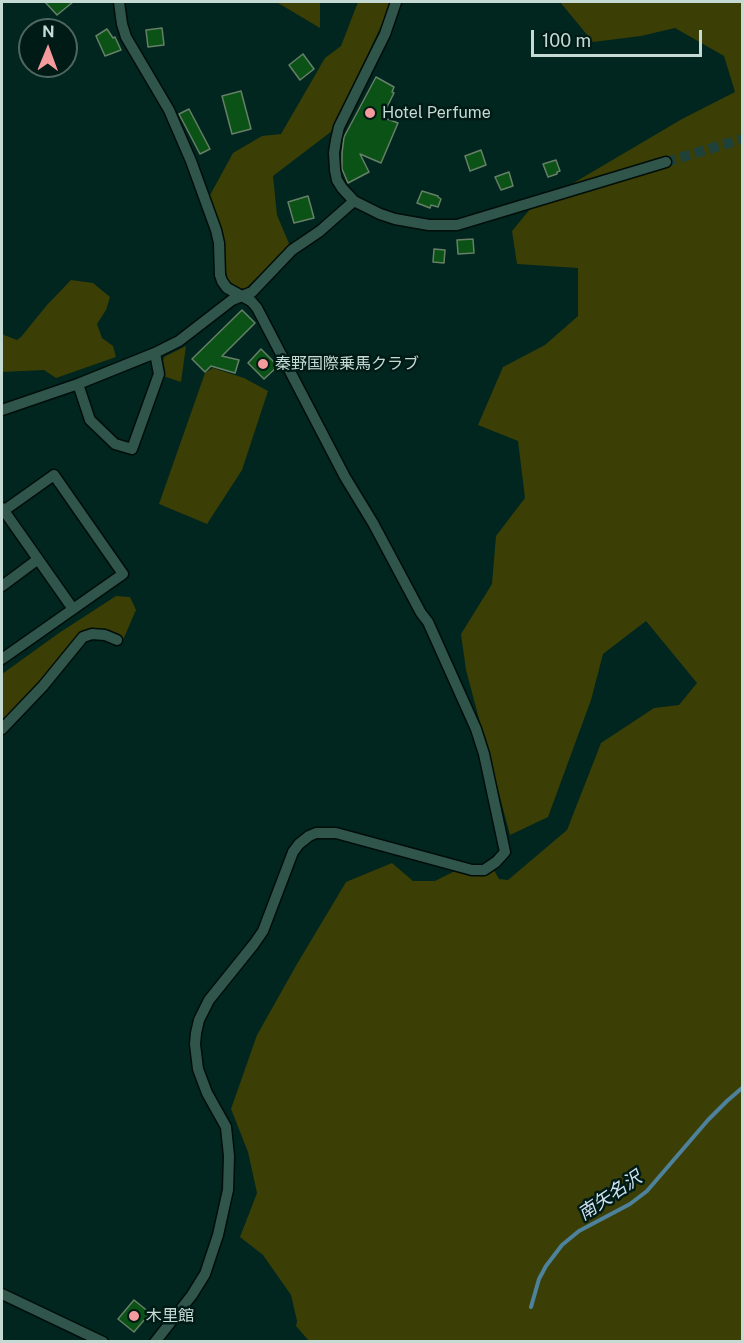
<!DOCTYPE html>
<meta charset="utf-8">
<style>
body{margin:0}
#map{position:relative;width:744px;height:1343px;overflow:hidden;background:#00261f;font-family:"Public Sans",sans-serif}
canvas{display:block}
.frame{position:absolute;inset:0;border:3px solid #c6dad4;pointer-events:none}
.north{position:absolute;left:18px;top:18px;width:60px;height:60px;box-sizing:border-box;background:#001b15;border:2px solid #4f6761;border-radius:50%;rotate:1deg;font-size:16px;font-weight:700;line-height:24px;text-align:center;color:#c6dad4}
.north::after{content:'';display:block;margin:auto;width:21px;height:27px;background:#f59b9d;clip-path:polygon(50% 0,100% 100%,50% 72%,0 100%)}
.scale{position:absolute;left:531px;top:30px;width:171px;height:27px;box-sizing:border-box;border:3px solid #c6dad4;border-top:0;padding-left:8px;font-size:18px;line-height:21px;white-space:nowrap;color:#c6dad4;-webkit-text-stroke:4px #001b15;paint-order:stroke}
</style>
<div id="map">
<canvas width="744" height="1343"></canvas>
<div class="frame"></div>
<div class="north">N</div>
<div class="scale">100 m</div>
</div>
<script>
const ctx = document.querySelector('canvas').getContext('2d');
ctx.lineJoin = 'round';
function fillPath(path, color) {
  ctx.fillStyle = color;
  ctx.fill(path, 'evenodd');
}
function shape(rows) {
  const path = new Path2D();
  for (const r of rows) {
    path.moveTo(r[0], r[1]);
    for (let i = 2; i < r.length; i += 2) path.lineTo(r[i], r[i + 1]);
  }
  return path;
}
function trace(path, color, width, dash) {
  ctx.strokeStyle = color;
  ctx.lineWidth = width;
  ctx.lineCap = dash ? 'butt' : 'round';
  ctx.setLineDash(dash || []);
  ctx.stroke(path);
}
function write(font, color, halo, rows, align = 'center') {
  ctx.font = font + ' "Public Sans","Noto Sans JP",sans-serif';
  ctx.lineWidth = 5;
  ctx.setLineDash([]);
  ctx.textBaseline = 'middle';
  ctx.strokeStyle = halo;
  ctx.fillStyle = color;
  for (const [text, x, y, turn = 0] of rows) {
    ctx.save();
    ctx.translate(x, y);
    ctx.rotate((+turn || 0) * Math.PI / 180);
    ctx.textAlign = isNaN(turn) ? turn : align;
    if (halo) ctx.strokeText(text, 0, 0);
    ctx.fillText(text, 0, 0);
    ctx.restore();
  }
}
const green = shape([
 [278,2,320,2,320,28,278,3],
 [358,2,391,2,389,9,332,131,273,176,277,215,290,246,245,289,233,287,228,280,224,265,209,197,233,153,262,136,281,134,325,58,341,46],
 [560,2,742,2,742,1341,309,1341,296,1326,297,1321,291,1295,263,1255,240,1237,257,1193,248,1152,231,1109,257,1035,297,964,346,882,392,863,413,881,435,881,463,867,491,865,499,879,508,880,567,830,601,743,654,708,679,705,697,683,646,621,603,654,591,700,548,817,510,835,466,670,461,634,492,584,496,536,525,498,518,441,478,425,503,367,545,345,578,316,578,268,517,264,512,231,531,208,682,119,735,92,724,56,675,28,641,36,593,42],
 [71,280,93,283,110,297,106,310,97,324,102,338,113,346,116,357,56,378,44,370,2,372,2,332,4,335,17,340,21,337,47,305],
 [186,346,181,382,163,376,164,368,163,361,164,357],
 [213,368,244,378,268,391,242,470,207,524,159,504,205,373],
 [116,596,130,597,136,610,123,640,108,634,93,631,12,714,2,720,2,674,59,633]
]);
const stream = shape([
 [531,1307,539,1279,546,1266,562,1245,579,1231,630,1204,647,1191,708,1120,727,1101,742,1088]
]);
const building = shape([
 [45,2,73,2,57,15,45,2],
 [162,28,164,45,148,47,146,30,162,28],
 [107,29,113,38,115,37,121,50,105,56,96,36,107,29],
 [303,54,314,69,300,80,289,65,303,54],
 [376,77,394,87,392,92,394,93,382,117,398,123,381,163,360,154,369,172,348,183,342,169,342,153,344,137,376,77],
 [241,91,251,129,232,134,222,96,241,91],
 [189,109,210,149,200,154,179,114,189,109],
 [481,150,486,165,470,171,465,156,481,150],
 [556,160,560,171,557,172,557,174,548,177,543,164,556,160],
 [509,172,513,186,501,190,495,177,509,172],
 [422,191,438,196,438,197,441,199,438,207,431,205,430,208,417,203,422,191],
 [308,196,314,218,294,223,288,202,308,196],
 [473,239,474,253,458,254,457,240,473,239],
 [434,249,445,250,444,263,433,262,434,249],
 [242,310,255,323,222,356,239,360,235,373,211,366,205,372,192,359,242,310],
 [261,349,278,366,264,379,248,363,261,349],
 [134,1300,150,1313,134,1332,118,1319,134,1300]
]);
const minorTunnel = shape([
 [666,162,742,139]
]);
const minor = shape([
 [119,2,122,24,126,37,169,110,191,161,216,230,219,243,220,275,222,281,227,288,251,301,257,308,345,477,373,523,421,613,428,622,476,729,484,754,505,852,496,862,484,870,472,870,336,833,316,833,309,836,299,844,293,852,263,931,254,944,209,1000,199,1020,196,1033,195,1044,198,1069,207,1093,226,1127,229,1156,228,1190,218,1235,205,1274,192,1295,155,1342],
 [396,2,385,34,339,127,336,140,334,153,335,170,337,180,342,188,354,201,380,214,395,219,429,225,457,225,666,162],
 [78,384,90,420,115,444,132,449,159,374,155,353],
 [2,410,78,384,155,353,179,341,232,300,252,292,292,250,320,231,354,201],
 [2,508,73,609],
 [2,512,54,475,123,574,2,659],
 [2,586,37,560],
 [2,729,43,686,83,637,92,634,105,635,117,640],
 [2,1294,103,1342]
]);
const markers = [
 [370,113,6,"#f59b9d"],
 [263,364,6,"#f59b9d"],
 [134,1316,6,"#f59b9d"]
];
const poiNames = [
 ["Hotel Perfume",382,113],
 ["秦野国際乗馬クラブ",275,364],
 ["木里館",146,1316]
];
const waterNames = [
 ["南矢名沢",610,1196,-34]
];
fillPath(green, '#3b3e05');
trace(stream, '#4e829c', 4);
fillPath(building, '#0b5216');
trace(building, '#677f67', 1.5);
trace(minorTunnel, '#1e413a', 10, [10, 5]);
trace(minor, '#000d09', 13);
trace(minor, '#30564c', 10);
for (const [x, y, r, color] of markers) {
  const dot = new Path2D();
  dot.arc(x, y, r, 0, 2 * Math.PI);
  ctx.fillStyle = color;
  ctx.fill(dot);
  trace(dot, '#001b15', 2);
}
write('16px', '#c6dad4', '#001b15', poiNames, 'left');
write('italic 18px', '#cee1f0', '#001b15', waterNames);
</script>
